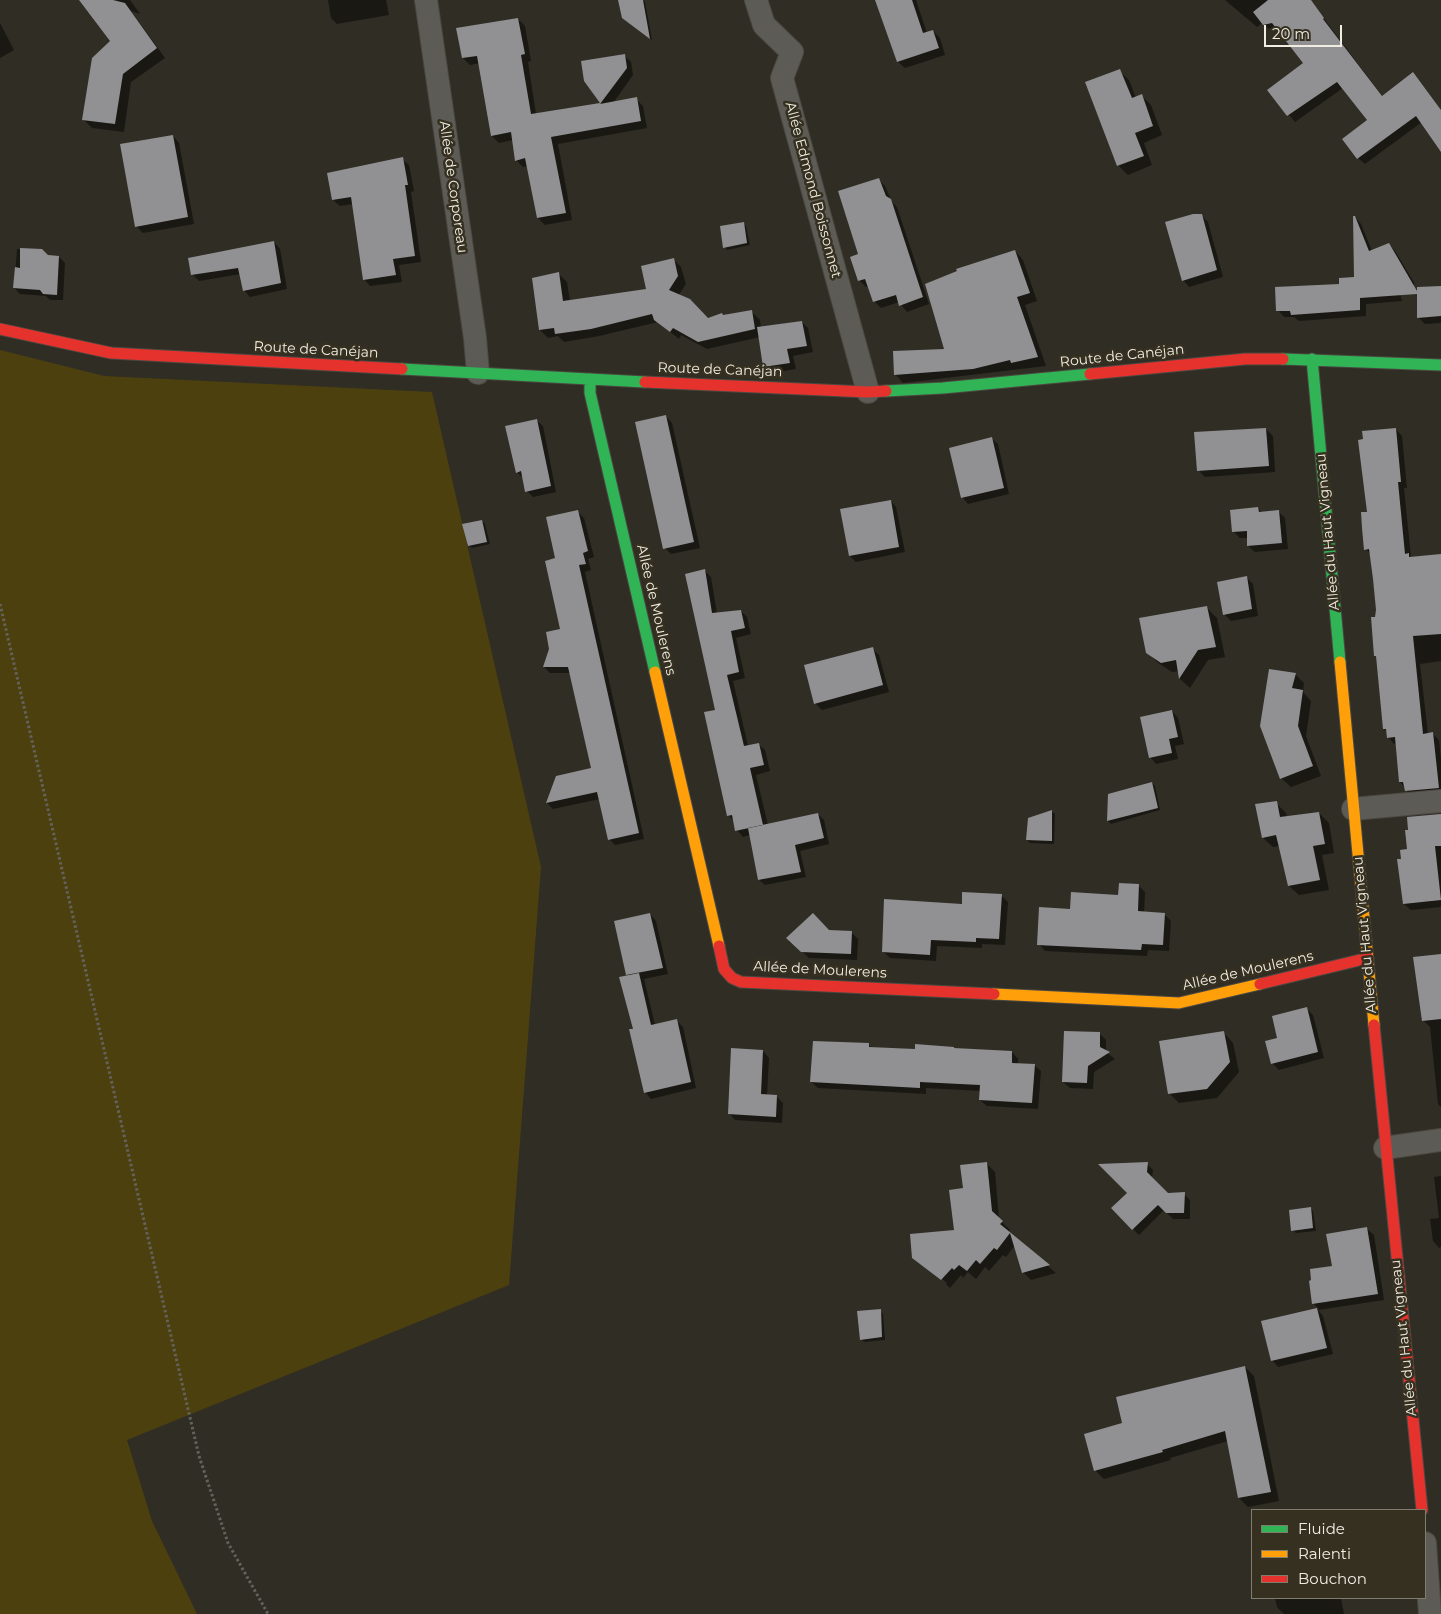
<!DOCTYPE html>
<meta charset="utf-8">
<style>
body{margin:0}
#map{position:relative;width:1441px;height:1614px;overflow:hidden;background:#302d25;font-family:Montserrat,sans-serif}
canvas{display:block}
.legend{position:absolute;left:1251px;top:1509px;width:175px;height:90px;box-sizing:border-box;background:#353020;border:1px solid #807c6e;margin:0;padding:6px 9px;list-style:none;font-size:15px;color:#f1ede3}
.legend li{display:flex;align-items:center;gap:10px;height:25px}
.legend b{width:25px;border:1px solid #807c6e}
.scale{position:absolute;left:1264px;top:25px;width:78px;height:22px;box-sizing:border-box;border:2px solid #f1ede3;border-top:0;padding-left:6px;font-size:15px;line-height:18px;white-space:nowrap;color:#f1ede3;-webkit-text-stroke:4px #353020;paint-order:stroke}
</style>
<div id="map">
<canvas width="1441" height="1614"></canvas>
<ul class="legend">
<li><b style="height:6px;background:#30b455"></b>Fluide</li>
<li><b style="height:6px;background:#ff9f0a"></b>Ralenti</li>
<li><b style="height:6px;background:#e5322d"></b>Bouchon</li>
</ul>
<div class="scale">20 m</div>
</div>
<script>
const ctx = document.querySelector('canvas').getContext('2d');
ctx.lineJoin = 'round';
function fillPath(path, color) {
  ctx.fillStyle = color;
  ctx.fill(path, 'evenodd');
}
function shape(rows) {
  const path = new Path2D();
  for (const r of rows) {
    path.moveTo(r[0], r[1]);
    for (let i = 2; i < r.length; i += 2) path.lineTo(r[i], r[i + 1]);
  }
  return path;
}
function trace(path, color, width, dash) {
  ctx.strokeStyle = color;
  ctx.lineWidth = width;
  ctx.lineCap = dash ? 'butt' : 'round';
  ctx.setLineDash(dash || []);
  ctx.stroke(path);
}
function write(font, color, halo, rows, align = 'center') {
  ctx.font = font + ' Montserrat,sans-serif';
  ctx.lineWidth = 5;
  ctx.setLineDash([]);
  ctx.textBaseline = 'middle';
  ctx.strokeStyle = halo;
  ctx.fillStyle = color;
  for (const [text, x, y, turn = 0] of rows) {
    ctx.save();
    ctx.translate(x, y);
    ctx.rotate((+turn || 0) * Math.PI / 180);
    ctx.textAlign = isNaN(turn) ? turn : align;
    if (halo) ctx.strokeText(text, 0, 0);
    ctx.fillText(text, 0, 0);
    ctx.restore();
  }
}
const green = shape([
 [0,350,104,376,432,392,541,867,509,1285,127,1440,152,1521,197,1614,0,1614]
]);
const shadow = shape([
 [80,0,130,0,140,14,131,11,165,58,131,82,124,132,92,128,83,119,111,41],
 [328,0,386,0,389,15,337,24,331,18],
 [635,0,643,0,645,2,652,40,626,20],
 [887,0,916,0,927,33,933,31,940,38,945,55,905,68,898,62,878,3],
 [1225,0,1310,0,1383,97,1419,80,1441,110,1441,150,1422,122,1365,164,1358,158,1369,120,1343,88,1295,122,1269,91,1305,63,1278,29,1271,31,1263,23,1257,27],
 [518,19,525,26,531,61,528,62,536,114,602,104,585,80,624,55,631,62,633,75,613,103,636,99,643,106,647,128,558,144,572,220,545,225,538,218,528,166,523,167,516,160,513,140,499,143,492,136,480,63,470,65,463,58],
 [0,23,14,50,0,58],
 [1119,71,1129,80,1136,98,1142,96,1151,105,1162,135,1144,143,1152,165,1128,175,1118,165],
 [173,136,179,143,194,224,143,233,136,226],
 [402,159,409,165,414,191,411,192,421,262,399,265,402,282,370,286,364,279,353,204,340,206,333,200],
 [878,179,885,186,892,202,897,207,929,304,907,312,899,302,881,308,875,302,869,286,866,287,859,280],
 [1201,215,1208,222,1223,277,1189,287,1183,280],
 [1355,217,1361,224,1372,251,1389,244,1395,251,1415,284,1399,290,1402,301,1366,304,1366,316,1299,321,1294,317,1284,317,1278,310,1356,278],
 [743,223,746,226,750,245,727,250,725,247],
 [274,242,280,249,287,289,250,297,244,290,241,274,199,281,192,274],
 [17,249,42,250,48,256,59,257,65,263,63,300,50,300,46,296,20,294,14,288],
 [1015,251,1023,260,1037,301,1025,305,1046,366,903,383,895,374,945,350],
 [673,259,681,267,686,284,678,296,708,319,752,312,760,320,761,328,802,322,808,328,813,352,793,356,796,369,771,373,764,366,760,337,707,349,681,335,679,339,658,322,599,336,564,342,558,336,548,338,540,330,559,274,567,282,570,301,648,290],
 [1441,287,1441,323,1425,324,1418,317],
 [666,416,672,423,700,548,671,554,665,548],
 [536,420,543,426,556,492,533,497,527,491,524,479,517,472],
 [1266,429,1273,436,1275,472,1205,477,1199,471],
 [1396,429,1402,436,1407,488,1404,488,1411,557,1441,555,1441,661,1420,664,1428,734,1433,734,1439,740,1441,759,1441,794,1412,797,1400,782,1397,743,1394,744,1388,737,1387,732,1384,729,1378,658,1375,655,1377,618,1371,555,1366,549,1368,513],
 [992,439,998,444,1009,494,968,504,963,498,951,449],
 [891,501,896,507,905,552,856,562,850,556,841,510],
 [1258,508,1262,513,1278,511,1285,518,1288,549,1255,552,1248,546,1248,538,1240,538,1234,532],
 [578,512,584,518,594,557,588,559,591,570,585,572,644,839,615,845,609,839,600,799,553,809,547,803,557,777,593,769,571,673,550,673,544,667,562,630,556,559],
 [482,521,485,524,490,544,472,548,469,546],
 [705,571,711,577,717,614,741,611,747,617,751,634,736,638,745,678,733,681,748,746,758,744,765,750,770,771,756,775,768,825,818,814,824,820,829,844,800,851,806,877,765,885,759,880,750,835,743,837,737,830,735,822,728,815,716,711],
 [1246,577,1253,584,1258,616,1231,621,1224,614],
 [1207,608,1217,618,1225,657,1208,660,1190,688,1180,679,1179,671,1172,672,1157,662,1147,652],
 [872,648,879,655,889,692,822,710,815,703],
 [1295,674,1304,683,1303,692,1311,701,1306,736,1321,776,1291,787,1281,778,1261,726],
 [1172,711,1178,718,1184,744,1175,746,1178,759,1156,764,1150,757],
 [1152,783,1155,786,1160,810,1111,824,1108,821,1110,795],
 [1276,803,1286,813,1287,817,1319,813,1329,823,1334,853,1322,855,1329,890,1299,895,1289,886,1280,846,1273,847,1263,838],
 [1052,812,1055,814,1054,844,1030,843,1027,840],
 [1441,816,1441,907,1411,910,1404,904,1402,860,1408,850],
 [1138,885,1145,892,1144,913,1165,915,1171,921,1169,951,1148,950,1147,956,1045,951,1039,944,1072,910,1120,897],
 [1001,895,1008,902,1005,945,982,944,982,948,937,946,936,961,890,958,883,951,963,905],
 [650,914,656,921,668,974,644,979,655,1025,676,1020,683,1027,696,1088,651,1099,645,1092,634,1030,629,976,616,922],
 [829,931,851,932,858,939,857,960,809,958,788,938],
 [1441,955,1441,1107,1438,1104,1430,1027,1423,1020],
 [1306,1008,1313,1015,1324,1058,1279,1070,1272,1063,1279,1039],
 [1223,1032,1233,1043,1239,1072,1217,1098,1179,1103,1169,1093],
 [1099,1033,1106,1040,1106,1052,1115,1059,1094,1072,1093,1089,1070,1088,1063,1082],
 [869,1045,872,1048,1012,1052,1018,1059,1018,1064,1034,1065,1041,1071,1038,1109,987,1106,980,1100,981,1091,926,1088,926,1094,818,1088,811,1082],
 [763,1051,769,1058,767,1096,776,1096,783,1103,782,1123,735,1120,729,1113],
 [986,1163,995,1172,999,1219,1010,1230,1008,1232,1056,1273,1031,1280,1023,1272,1015,1245,1006,1257,1003,1255,989,1271,985,1267,976,1279,968,1272,963,1278,961,1275,950,1288,946,1284,947,1283,920,1262,920,1264,913,1257,955,1231,965,1189],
 [1147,1164,1153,1170,1152,1179,1168,1194,1184,1194,1190,1200,1190,1219,1173,1219,1164,1210,1139,1235,1112,1208,1128,1193],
 [1441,1176,1441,1247,1439,1248,1433,1241,1430,1219,1439,1218,1434,1177],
 [1310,1208,1313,1211,1316,1231,1296,1233,1293,1230],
 [1367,1229,1374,1235,1384,1300,1318,1310,1323,1316,1333,1354,1278,1367,1272,1360,1263,1322,1319,1309,1313,1303,1333,1267],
 [880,1311,883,1314,885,1340,864,1342,861,1339],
 [1245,1367,1254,1376,1279,1501,1248,1507,1239,1498,1228,1441,1170,1458,1171,1460,1104,1479,1095,1470,1124,1424],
 [1275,1598,1341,1598,1344,1614,1284,1614,1277,1607]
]);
const building = shape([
 [79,0,113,0,125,3,157,48,123,74,115,124,82,120,92,58,110,41],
 [618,0,643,0,650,39,622,18],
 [875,0,912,0,923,33,933,30,939,48,897,62],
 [1268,0,1311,0,1324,18,1323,19,1382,96,1413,72,1441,110,1441,152,1416,116,1357,159,1342,139,1367,120,1337,82,1287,116,1267,90,1303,63,1272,23,1263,25,1253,12],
 [518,18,525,54,521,55,531,114,600,103,584,81,581,61,625,54,627,68,600,104,637,97,641,121,551,137,566,213,537,218,525,158,515,161,511,132,491,136,477,56,462,58,456,28],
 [1120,69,1132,98,1142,94,1153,126,1135,133,1144,156,1117,166,1085,82],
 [173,135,188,217,135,227,120,144],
 [403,157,408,185,405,185,415,256,393,259,396,275,363,280,351,197,332,200,327,173],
 [879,178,886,196,891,199,923,297,899,306,896,295,873,302,865,279,858,281,850,257,858,254,838,191],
 [1193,214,1202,214,1217,270,1182,281,1165,222],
 [1353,216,1355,216,1369,251,1389,243,1417,291,1417,287,1441,286,1441,316,1417,318,1417,294,1360,298,1360,310,1291,315,1290,311,1276,311,1275,287,1339,284,1339,278,1354,277],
 [744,222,747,243,723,248,720,226],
 [274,241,281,283,243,291,238,268,191,275,188,258],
 [20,248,42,249,48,255,59,256,57,295,43,294,40,290,13,288,15,267,20,268],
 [1015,250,1030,293,1017,297,1038,357,1011,363,1010,360,973,369,894,375,893,351,944,349,925,284,957,271,956,269],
 [674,258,678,276,669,290,690,299,708,318,722,313,723,315,752,310,755,329,698,342,673,328,670,332,654,320,652,314,591,329,555,334,554,328,539,330,532,278,559,272,563,301,646,289,641,266],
 [802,321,807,346,787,349,790,363,763,367,757,327],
 [666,415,694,542,663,549,635,422],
 [537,419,551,486,525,492,521,471,516,473,505,426],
 [1266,428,1269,466,1197,471,1194,432],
 [1396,428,1401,482,1398,482,1405,554,1409,553,1409,557,1441,554,1441,634,1413,636,1423,734,1433,732,1439,788,1405,791,1403,782,1399,782,1395,737,1387,738,1386,729,1383,729,1376,656,1374,656,1371,617,1375,617,1376,610,1373,579,1369,549,1364,550,1362,528,1361,512,1367,512,1358,440,1363,439,1362,431],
 [992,437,1004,488,961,498,949,448],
 [891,500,899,547,849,556,840,509],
 [1258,507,1259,512,1279,510,1282,543,1247,546,1247,531,1232,532,1230,510],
 [578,510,588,551,583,553,586,564,579,565,639,833,608,840,597,792,546,803,556,776,591,768,568,667,543,667,549,649,546,632,560,629,545,561,555,558,546,517],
 [482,520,487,542,468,546,462,524],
 [705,569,712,613,741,610,745,628,731,631,739,672,727,675,744,746,759,743,764,765,750,768,763,825,735,831,732,815,727,816,704,712,715,710,685,574],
 [1247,576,1252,609,1223,615,1217,582],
 [1207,606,1216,647,1198,650,1179,679,1176,660,1161,663,1146,653,1139,618],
 [873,647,883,685,814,704,804,665],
 [1269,669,1296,673,1292,688,1303,690,1298,726,1313,766,1280,779,1260,726],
 [1172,710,1178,737,1169,739,1172,753,1149,758,1140,717],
 [1152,782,1158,808,1107,821,1108,794],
 [1277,801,1280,817,1319,812,1325,844,1313,846,1320,880,1288,886,1276,835,1262,838,1255,804],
 [1052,810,1052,841,1026,840,1028,818],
 [818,813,824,838,795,845,801,872,758,880,748,828],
 [1441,814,1441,846,1435,846,1441,900,1403,904,1397,859,1401,859,1400,850,1407,849,1405,830,1408,830,1407,817],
 [1119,883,1139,884,1138,911,1165,913,1163,945,1142,944,1141,950,1037,945,1039,907,1070,909,1071,892,1118,895],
 [962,892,1002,894,999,939,976,938,976,942,931,940,930,955,882,952,884,899,962,904],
 [650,913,663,968,626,975,614,921],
 [813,913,829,930,852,931,851,954,801,952,786,938],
 [1441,954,1441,1019,1422,1021,1413,957],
 [639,973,651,1025,677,1019,691,1082,644,1093,629,1029,633,1029,619,977],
 [1307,1007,1318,1052,1271,1064,1265,1041,1277,1038,1272,1016],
 [1064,1031,1100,1032,1100,1047,1110,1052,1088,1066,1087,1083,1062,1082],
 [1224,1031,1230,1062,1207,1089,1168,1094,1159,1041],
 [813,1041,869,1043,869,1047,915,1049,915,1044,954,1047,954,1048,1012,1051,1012,1063,1035,1064,1032,1103,979,1100,980,1085,920,1082,920,1088,810,1082],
 [731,1048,763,1050,761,1094,777,1095,776,1117,728,1114],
 [987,1162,992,1211,1003,1221,1000,1224,1050,1265,1022,1273,1010,1233,997,1250,994,1248,980,1264,976,1260,967,1271,959,1265,954,1270,952,1268,941,1280,912,1258,910,1234,954,1230,949,1190,963,1188,960,1165],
 [1148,1162,1147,1172,1168,1193,1185,1192,1184,1213,1166,1213,1158,1205,1132,1230,1111,1208,1127,1193,1098,1164],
 [1311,1207,1313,1228,1291,1231,1289,1210],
 [1367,1227,1378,1294,1312,1304,1309,1281,1311,1280,1310,1269,1332,1266,1326,1234],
 [1317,1308,1327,1348,1271,1361,1261,1321],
 [881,1309,882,1337,860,1340,857,1311],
 [1245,1366,1271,1492,1238,1498,1225,1431,1162,1450,1163,1452,1094,1471,1084,1434,1122,1423,1116,1397]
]);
const path = shape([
 [0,604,199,1456,228,1543,268,1614]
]);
const street = shape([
 [426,0,475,338,478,373],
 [756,0,764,25,792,52,782,78,868,392],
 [1353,809,1441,801],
 [1385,1148,1441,1140],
 [1425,1543,1430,1614]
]);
const fast = shape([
 [1283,359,1441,365],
 [1312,359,1340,662],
 [402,369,645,382],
 [590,379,590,393,655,672],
 [886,391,943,388,1090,374]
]);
const slow = shape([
 [1340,662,1374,1025],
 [655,672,719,946],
 [994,994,1179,1003,1260,984]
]);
const jam = shape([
 [0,329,111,353,402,369],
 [1090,374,1245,359,1283,359],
 [645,382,868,392,886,391],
 [719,946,724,969,732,978,741,982,994,994],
 [1260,984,1368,958],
 [1374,1025,1422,1510]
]);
const streetNames = [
 ["Allée de Corporeau",453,187,82],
 ["Allée Edmond Boissonnet",813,190,75],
 ["Route de Canéjan",316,350,3],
 ["Route de Canéjan",1122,356,-6],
 ["Route de Canéjan",720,370,2],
 ["Allée du Haut Vigneau",1328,532,-95],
 ["Allée de Moulerens",656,610,77],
 ["Allée du Haut Vigneau",1365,935,-95],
 ["Allée de Moulerens",820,970,3],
 ["Allée de Moulerens",1248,971,-13],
 ["Allée du Haut Vigneau",1404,1338,-96]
];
fillPath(green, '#4d400f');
fillPath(shadow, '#0007');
fillPath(building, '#919193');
trace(street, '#4b4841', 24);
trace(fast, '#4b4841', 13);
trace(slow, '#4b4841', 13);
trace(jam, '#4b4841', 13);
trace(path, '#64625c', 3, [2.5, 2.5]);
trace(street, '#5d5b55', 22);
trace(fast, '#30b455', 11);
trace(slow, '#ff9f0a', 11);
trace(jam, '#e5322d', 11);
write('14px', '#f1ede3', '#353020', streetNames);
</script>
